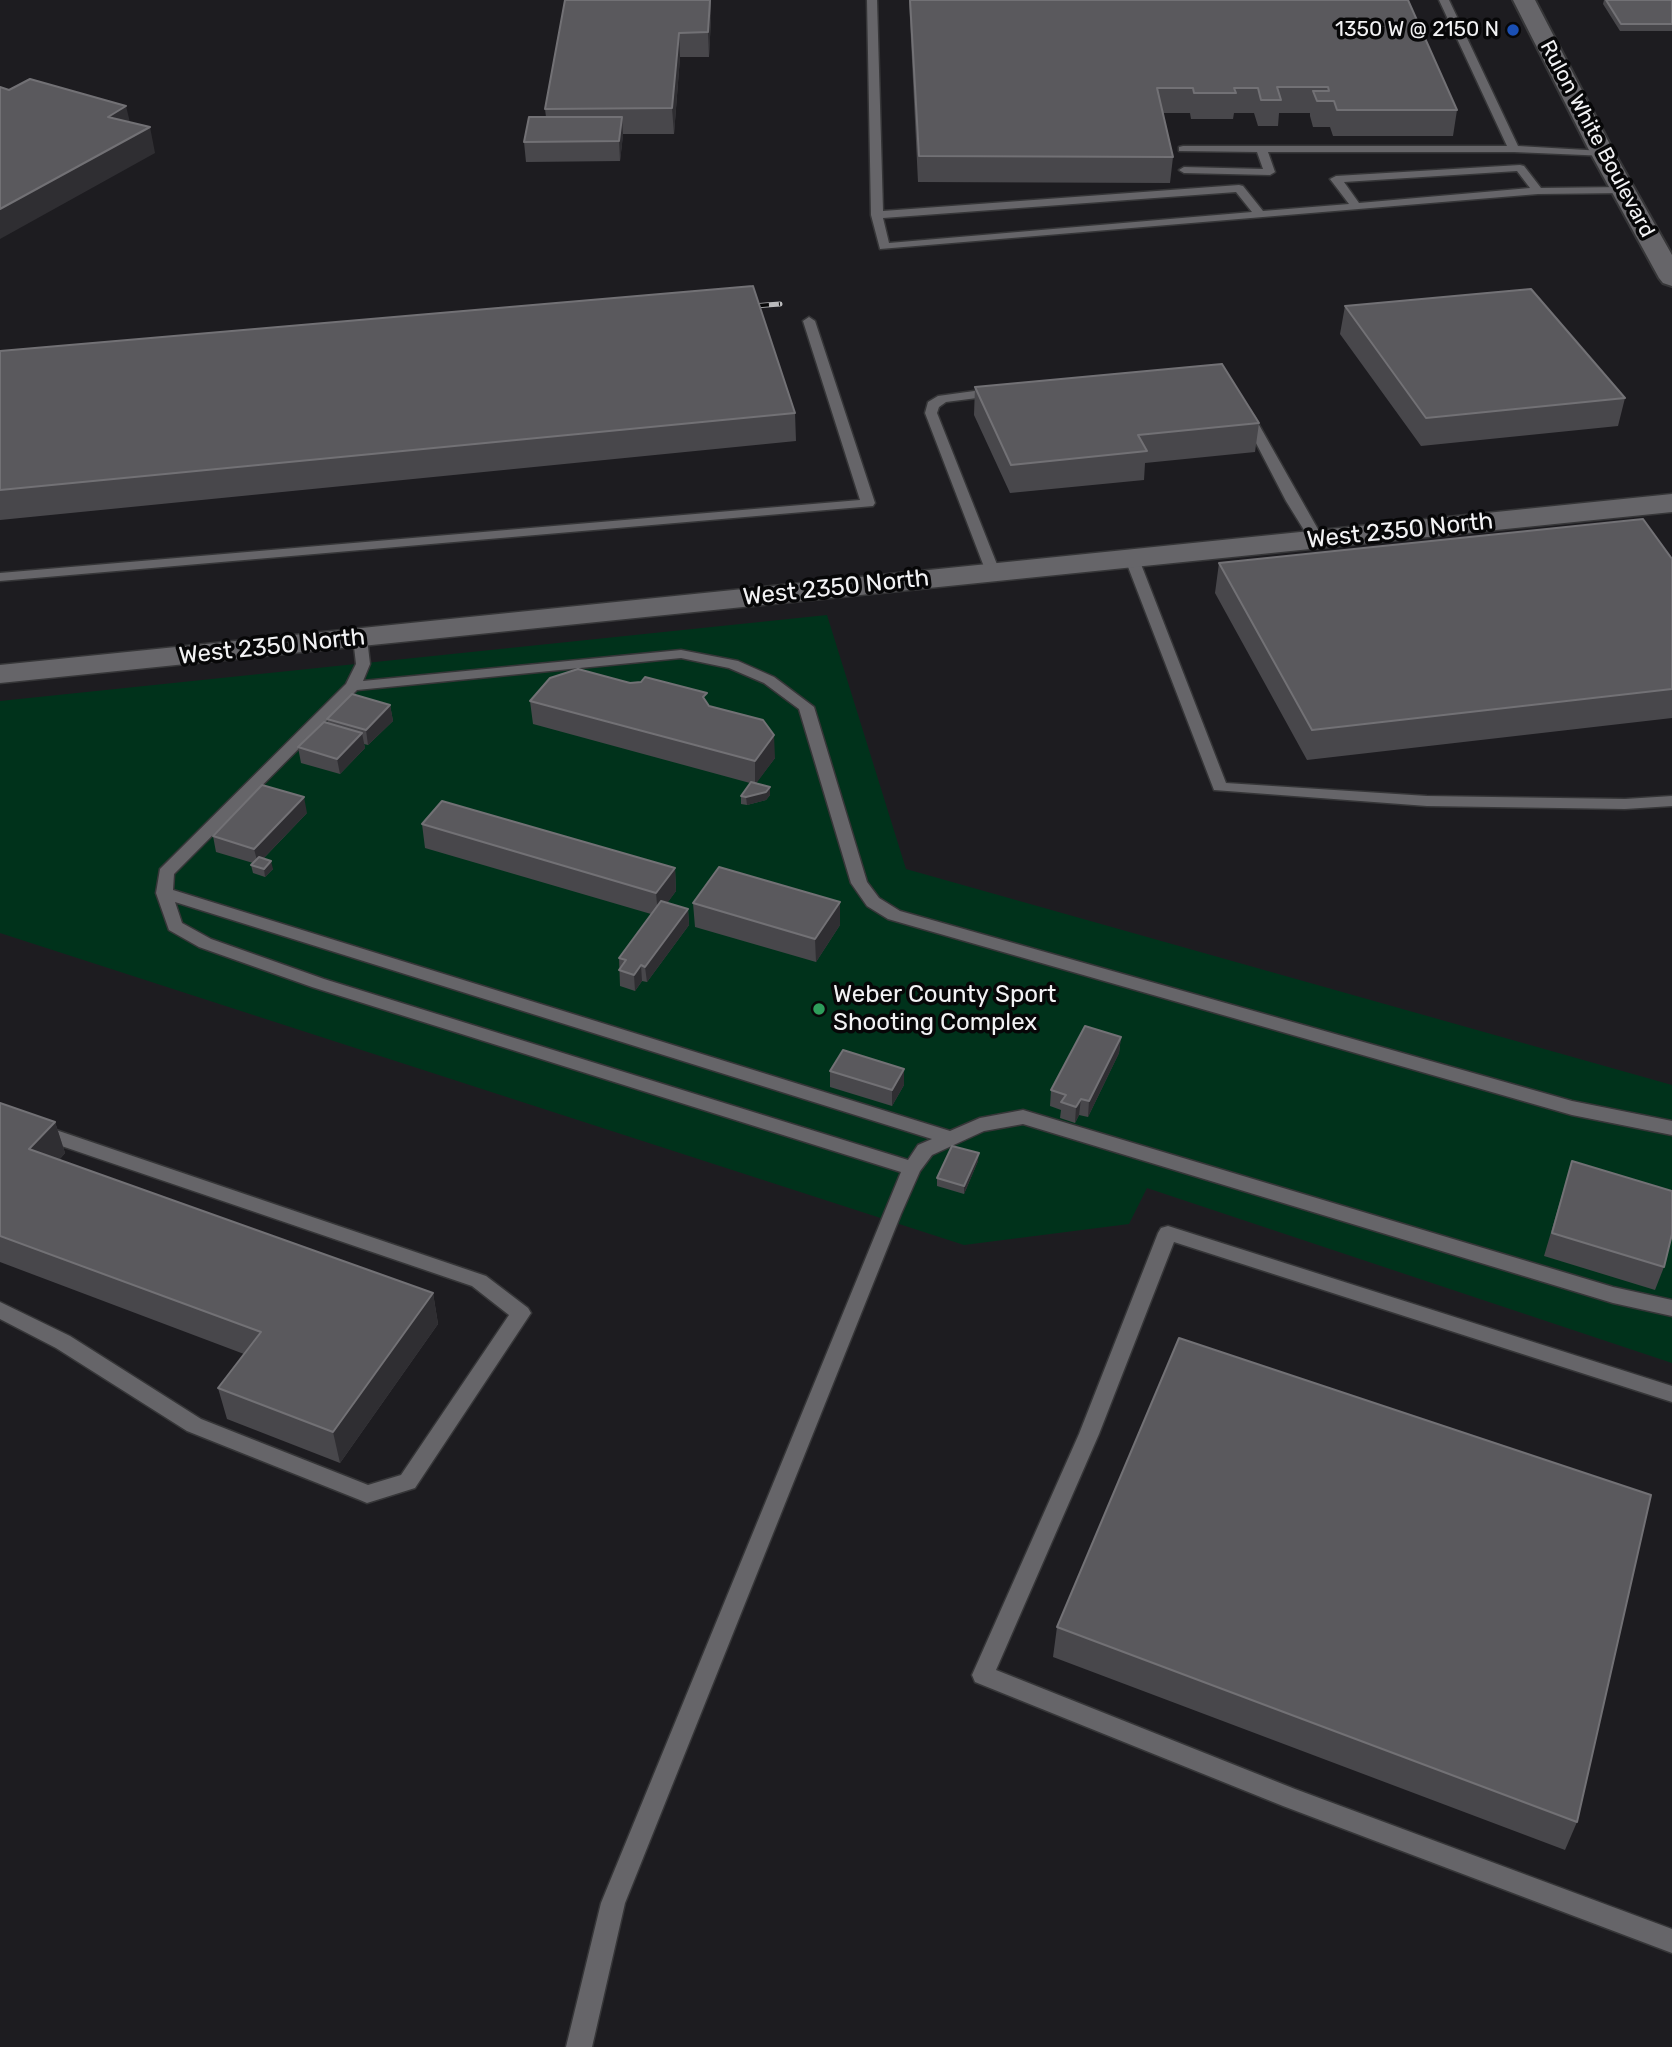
<!DOCTYPE html>
<style>
body{margin:0}
canvas{display:block;background:#1d1c20}
</style>
<canvas width="1672" height="2047"></canvas>
<script>
const ctx = document.querySelector('canvas').getContext('2d');
ctx.lineJoin = 'round';
function fillPath(path, color) {
  ctx.fillStyle = color;
  ctx.fill(path, 'evenodd');
}
function shape(rows) {
  const path = new Path2D();
  for (const r of rows) {
    path.moveTo(r[0], r[1]);
    for (let i = 2; i < r.length; i += 2) path.lineTo(r[i], r[i + 1]);
  }
  return path;
}
function trace(path, color, width, dash) {
  ctx.strokeStyle = color;
  ctx.lineWidth = width;
  ctx.lineCap = dash ? 'butt' : 'round';
  ctx.setLineDash(dash || []);
  ctx.stroke(path);
}
function write(font, color, halo, rows, align = 'center') {
  ctx.font = font + ' Rubik,sans-serif';
  ctx.lineWidth = 7;
  ctx.setLineDash([]);
  ctx.textBaseline = 'middle';
  ctx.strokeStyle = halo;
  ctx.fillStyle = color;
  for (const [text, x, y, turn = 0] of rows) {
    ctx.save();
    ctx.translate(x, y);
    ctx.rotate((+turn || 0) * Math.PI / 180);
    ctx.textAlign = isNaN(turn) ? turn : align;
    if (halo) ctx.strokeText(text, 0, 0);
    ctx.fillText(text, 0, 0);
    ctx.restore();
  }
}
const green = shape([
 [827,615,906,869,1672,1085,1672,1363,1147,1188,1129,1224,964,1245,0,933,0,701]
]);
const lane = shape([
 [867,0,877,0,883,211,1239,185,1243,186,1263,211,1349,204,1330,179,1336,176,1520,165,1524,166,1541,188,1624,187,1630,190,1624,193,1538,194,880,249,871,215,867,0],
 [1517,171,1530,188,1359,203,1344,182,1517,171],
 [1236,192,1252,212,889,243,883,218,1236,192],
 [1439,0,1449,0,1518,146,1603,151,1608,154,1607,156,1514,152,1268,152,1275,172,1270,175,1184,173,1179,170,1184,167,1263,169,1257,152,1179,151,1179,147,1183,146,1507,146,1439,0],
 [809,317,815,321,875,503,873,506,0,581,0,573,860,500,803,321,809,317],
 [996,388,1000,389,1000,395,946,402,939,407,937,413,1000,572,993,576,986,572,925,413,928,402,938,396,996,388],
 [1248,412,1254,416,1324,540,1322,543,1312,543,1286,501,1242,416,1248,412],
 [1132,555,1139,559,1226,783,1427,796,1625,799,1672,796,1672,806,1625,809,1427,806,1214,790,1125,559,1132,555],
 [360,634,367,638,370,664,363,681,681,650,738,661,774,677,814,707,867,882,879,898,900,911,1572,1101,1672,1121,1672,1135,1572,1115,888,919,867,906,851,883,799,709,764,683,729,668,681,658,357,690,174,874,173,890,950,1131,980,1118,1023,1110,1613,1287,1672,1300,1672,1316,1613,1303,1023,1124,984,1131,932,1155,920,1171,901,1214,625,1903,592,2047,566,2047,601,1903,901,1172,312,987,199,947,169,930,156,893,160,869,346,684,356,664,353,638,360,634],
 [175,902,932,1139,918,1145,908,1160,324,979,211,939,182,923,175,902],
 [0,1111,486,1276,528,1308,531,1313,415,1488,367,1503,360,1500,187,1431,56,1348,0,1319,0,1302,70,1336,201,1419,368,1485,401,1475,509,1315,472,1286,0,1125,0,1111],
 [1168,1226,1672,1386,1672,1402,1174,1242,1099,1434,996,1670,1295,1789,1672,1929,1672,1953,1283,1806,975,1682,972,1675,1079,1434,1158,1233,1161,1228,1168,1226]
]);
const street = shape([
 [1672,494,1672,512,0,683,0,665,1672,494]
]);
const secondary = shape([
 [1513,0,1535,0,1615,154,1672,255,1672,286,1663,283,1659,278,1591,154,1513,0]
]);
const rail = shape([
 [739,307,780,304]
]);
const wall = shape([
 [565,0,711,0,711,18,709,57,680,57,674,134,623,134,620,161,526,162,524,142,546,117,545,109],
 [909,0,1408,0,1457,110,1453,136,1333,136,1330,127,1313,127,1310,116,1310,113,1279,113,1278,126,1258,126,1254,113,1234,113,1233,119,1191,119,1190,113,1163,113,1173,157,1170,183,918,182],
 [1604,0,1672,0,1672,31,1620,31,1603,4],
 [1345,306,1625,398,1618,426,1421,446,1340,334],
 [0,351,795,413,796,441,0,520],
 [975,387,1259,423,1255,452,1145,463,1144,480,1010,493,974,415],
 [1672,559,1672,718,1307,760,1215,593,1219,563],
 [530,701,707,704,775,758,756,783,770,795,766,800,747,805,741,804,741,796,750,783,533,724],
 [390,705,393,721,368,745,364,744,365,748,340,774,301,763,298,747,328,723,327,719],
 [307,813,263,859,273,869,265,877,253,873,251,865,253,863,216,852,213,836],
 [422,824,675,868,676,891,667,903,688,909,689,925,647,982,642,981,635,991,620,986,619,958,651,914,425,848],
 [840,902,840,925,816,962,695,927,693,903],
 [1121,1037,1119,1053,1088,1117,1079,1115,1075,1123,1060,1118,1061,1110,1050,1106,1051,1090],
 [904,1069,904,1085,892,1106,830,1087,830,1071],
 [0,1103,55,1122,65,1153,59,1160,433,1293,438,1324,340,1463,227,1419,218,1388,244,1354,0,1262],
 [978,1161,964,1194,937,1186,937,1178],
 [1572,1161,1664,1267,1655,1290,1544,1256],
 [1057,1627,1577,1822,1565,1850,1053,1657]
]);
const shadedWall = shape([
 [710,0,711,18,709,57,708,32],
 [679,33,680,57,674,134,672,108],
 [126,106,132,131,108,117],
 [622,117,623,136,620,161,619,141],
 [150,127,155,153,0,239,0,209],
 [390,705,393,721,368,745,366,730],
 [362,733,365,748,340,774,337,759],
 [774,735,775,758,755,785,755,761],
 [770,787,770,795,766,800,747,805,746,797],
 [304,797,307,813,258,864,254,849],
 [271,861,273,869,265,877,264,869],
 [675,868,676,891,658,916,656,893],
 [840,902,840,925,816,962,815,939],
 [688,909,689,925,647,982,645,967],
 [641,965,642,981,635,991,634,975],
 [1121,1037,1119,1053,1088,1117,1089,1101],
 [904,1069,904,1085,892,1106,892,1090],
 [1081,1099,1079,1115,1075,1123,1076,1107],
 [55,1122,65,1153,40,1181,29,1149],
 [979,1153,978,1161,964,1194,964,1186],
 [433,1293,438,1324,340,1463,333,1432]
]);
const building = shape([
 [565,0,710,0,708,32,679,33,672,108,545,109,565,0],
 [910,0,1408,0,1457,110,1337,110,1334,101,1317,101,1313,91,1329,91,1328,87,1277,87,1281,100,1261,100,1258,88,1234,88,1236,93,1194,93,1193,88,1157,88,1173,157,919,156,910,0],
 [1606,0,1672,0,1672,24,1621,24,1606,0],
 [30,79,126,106,108,117,150,127,0,209,0,87,9,90,30,79],
 [529,117,622,117,619,141,524,142,529,117],
 [753,286,795,413,0,490,0,351,753,286],
 [1531,289,1625,398,1426,418,1345,306,1531,289],
 [1222,364,1259,423,1138,435,1147,451,1011,465,975,387,1222,364],
 [1643,519,1672,559,1672,689,1312,730,1219,563,1643,519],
 [578,669,630,683,641,682,645,677,707,693,703,697,709,706,763,720,774,735,755,761,530,701,550,678,578,669],
 [352,694,390,705,366,730,327,719,352,694],
 [324,722,362,733,337,759,298,747,324,722],
 [751,782,770,787,766,792,746,797,741,796,751,782],
 [262,785,304,797,254,849,213,836,262,785],
 [442,801,675,868,656,893,422,824,442,801],
 [259,857,271,861,264,869,251,865,259,857],
 [719,867,840,902,815,939,693,903,719,867],
 [661,901,688,909,645,967,641,965,634,975,619,970,626,960,619,958,661,901],
 [1085,1026,1121,1037,1089,1101,1081,1099,1076,1107,1061,1102,1066,1095,1051,1090,1085,1026],
 [843,1050,904,1069,892,1090,830,1071,843,1050],
 [0,1103,55,1122,29,1149,433,1293,333,1432,218,1388,261,1332,0,1236,0,1103],
 [952,1146,979,1153,964,1186,937,1178,952,1146],
 [1572,1161,1672,1191,1672,1234,1664,1267,1552,1233,1572,1161],
 [1179,1338,1651,1495,1577,1822,1057,1627,1179,1338]
]);
const markers = [
 [1513,30,7,"#1a4fb4"],
 [819,1009,7,"#2e9e5b"]
];
const farPoinames = [
 ["1350 W @ 2150 N",1499,30]
];
const farStreetnames = [
 ["Rulon White Boulevard",1597,139,62]
];
const streetNames = [
 ["West 2350 North",1400,531,-6],
 ["West 2350 North",836,588,-6],
 ["West 2350 North",272,647,-6]
];
const poiNames = [
 ["Weber County Sport",833,995],
 ["Shooting Complex",833,1023]
];
fillPath(green, '#00321b');
trace(lane, '#363638', 3);
trace(street, '#363638', 3);
trace(secondary, '#363638', 4);
fillPath(lane, '#666569');
fillPath(street, '#666569');
fillPath(secondary, '#666569');
trace(rail, '#bababc', 5);
trace(rail, '#070708', 3.5, [10]);
fillPath(wall, '#48474b');
fillPath(shadedWall, '#2f2e32');
fillPath(building, '#5a595d');
trace(building, '#727175', 2);
for (const [x, y, r, color] of markers) {
  const dot = new Path2D();
  dot.arc(x, y, r, 0, 2 * Math.PI);
  ctx.fillStyle = color;
  ctx.fill(dot);
  trace(dot, '#070708', 2.5);
}
write('21px', '#f2f2f4', '#070708', farPoinames, 'right');
write('21px', '#f2f2f4', '#070708', farStreetnames);
write('24px', '#f2f2f4', '#070708', streetNames);
write('24px', '#f2f2f4', '#070708', poiNames, 'left');
</script>
